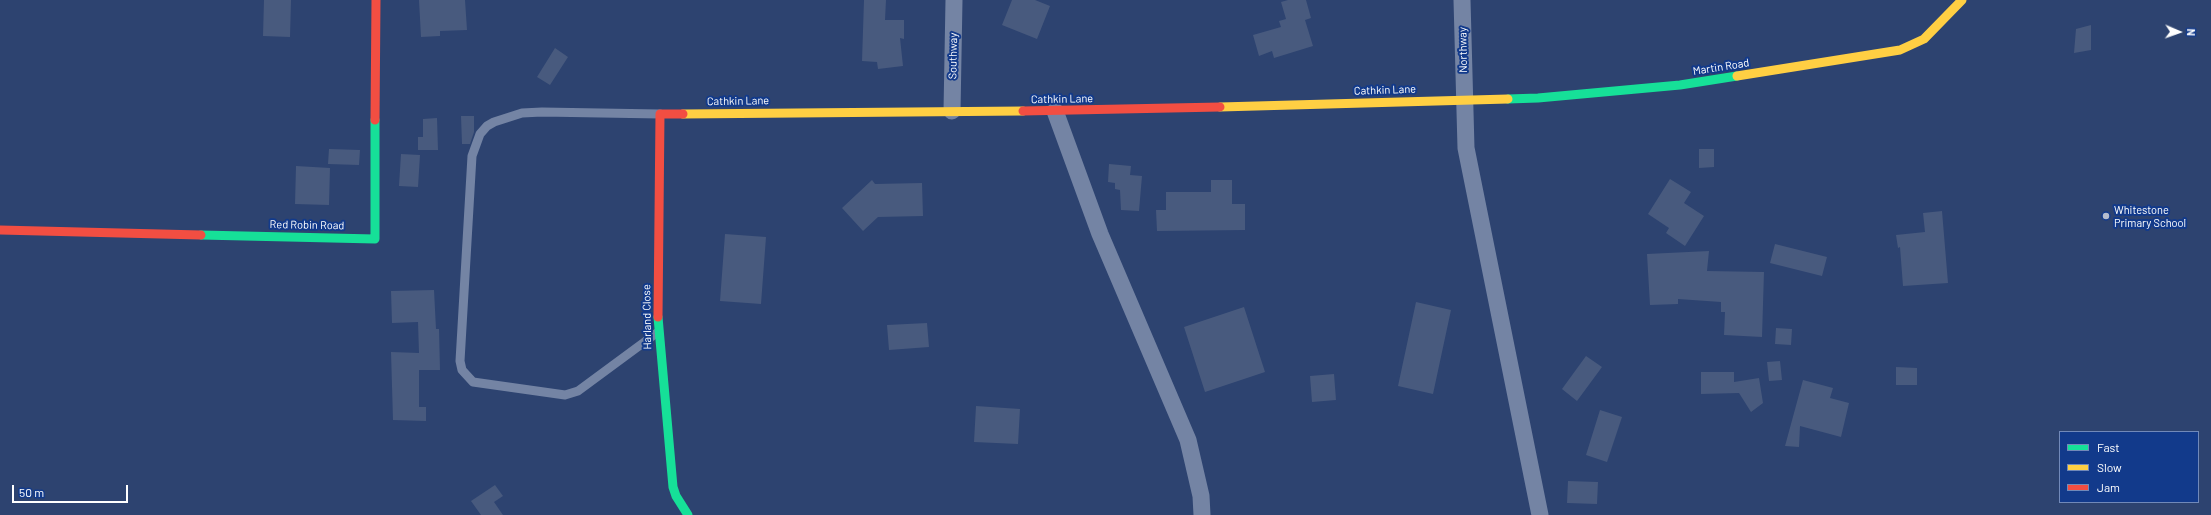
<!DOCTYPE html>
<style>
body{margin:0}
#map{position:relative;width:2211px;height:515px;overflow:hidden;background:#2d4370;font-family:Barlow,sans-serif}
canvas{display:block}
.legend{position:absolute;left:2059px;top:431px;width:140px;height:72px;box-sizing:border-box;background:#123a8b;border:1px solid #7189b9;margin:0;padding:5px 7px;list-style:none;font-size:12px;color:#fff}
.legend li{display:flex;align-items:center;gap:8px;height:20px}
.legend b{width:20px;border:1px solid #7189b9}
.north{position:absolute;left:2159px;top:12px;width:40px;height:40px;-webkit-text-stroke:3px #123a8b;paint-order:stroke;rotate:92deg;font-size:11px;font-weight:700;line-height:16px;text-align:center;color:#fff}
.north::after{content:'';display:block;margin:auto;width:14px;height:18px;background:#fff;clip-path:polygon(50% 0,100% 100%,50% 72%,0 100%)}
.scale{position:absolute;left:12px;top:485px;width:116px;height:18px;box-sizing:border-box;border:2px solid #fff;border-top:0;padding-left:5px;font-size:12px;line-height:14px;white-space:nowrap;color:#fff;-webkit-text-stroke:3px #123a8b;paint-order:stroke}
</style>
<div id="map">
<canvas width="2211" height="515"></canvas>
<ul class="legend">
<li><b style="height:5px;background:#16e098"></b>Fast</li>
<li><b style="height:5px;background:#ffcf43"></b>Slow</li>
<li><b style="height:5px;background:#f24e42"></b>Jam</li>
</ul>
<div class="north">N</div>
<div class="scale">50 m</div>
</div>
<script>
const ctx = document.querySelector('canvas').getContext('2d');
ctx.lineJoin = 'round';
function fillPath(path, color) {
  ctx.fillStyle = color;
  ctx.fill(path, 'evenodd');
}
function shape(rows) {
  const path = new Path2D();
  for (const r of rows) {
    path.moveTo(r[0], r[1]);
    for (let i = 2; i < r.length; i += 2) path.lineTo(r[i], r[i + 1]);
  }
  return path;
}
function trace(path, color, width, dash) {
  ctx.strokeStyle = color;
  ctx.lineWidth = width;
  ctx.lineCap = dash ? 'butt' : 'round';
  ctx.setLineDash(dash || []);
  ctx.stroke(path);
}
function write(font, color, halo, rows, align = 'center') {
  ctx.font = font + ' Barlow,sans-serif';
  ctx.lineWidth = 4;
  ctx.setLineDash([]);
  ctx.textBaseline = 'middle';
  ctx.strokeStyle = halo;
  ctx.fillStyle = color;
  for (const [text, x, y, turn = 0] of rows) {
    ctx.save();
    ctx.translate(x, y);
    ctx.rotate((+turn || 0) * Math.PI / 180);
    ctx.textAlign = isNaN(turn) ? turn : align;
    if (halo) ctx.strokeText(text, 0, 0);
    ctx.fillText(text, 0, 0);
    ctx.restore();
  }
}
const building = shape([
 [264,0,291,0,290,37,263,36],
 [419,0,465,0,467,30,440,31,440,36,421,37],
 [864,0,886,0,885,20,904,20,904,39,900,38,903,66,878,69,877,62,862,61],
 [1012,0,1035,0,1050,6,1037,39,1002,25],
 [1288,0,1306,0,1311,18,1305,20,1313,46,1274,58,1272,51,1259,56,1253,35,1281,27,1279,21,1286,19,1281,2],
 [2091,25,2091,50,2074,53,2076,29],
 [555,48,568,57,550,85,537,77],
 [461,116,474,116,474,132,470,144,462,144],
 [437,118,438,150,418,150,418,137,423,137,423,119],
 [329,149,360,150,359,165,328,164],
 [1699,149,1714,149,1714,167,1699,168],
 [401,154,420,155,418,187,399,186],
 [1109,164,1131,166,1130,175,1142,176,1139,211,1121,210,1120,190,1115,189,1115,183,1108,182],
 [296,166,330,168,329,205,295,204],
 [1670,179,1691,192,1684,203,1704,216,1685,246,1666,233,1669,228,1648,214],
 [872,180,875,184,922,183,923,216,878,217,863,231,842,208],
 [1211,180,1232,180,1232,204,1245,204,1245,230,1157,231,1156,210,1166,210,1166,192,1211,192],
 [1942,211,1948,283,1903,286,1900,247,1898,248,1896,235,1925,232,1923,213],
 [725,234,766,237,761,304,720,301],
 [1775,244,1827,257,1822,276,1770,263],
 [1709,251,1707,271,1764,272,1762,337,1724,335,1725,312,1721,312,1721,302,1678,299,1678,304,1650,305,1647,254],
 [434,290,436,329,439,329,440,370,419,370,419,407,426,407,426,421,393,420,391,352,419,353,418,322,392,323,391,291],
 [1416,302,1451,310,1433,394,1398,386],
 [1244,307,1265,372,1205,392,1184,327],
 [927,323,929,347,889,350,887,325],
 [1776,328,1792,329,1791,345,1775,344],
 [1586,356,1602,367,1577,401,1562,389],
 [1780,361,1782,380,1769,381,1767,362],
 [1896,367,1917,368,1917,385,1896,385],
 [1701,372,1734,372,1734,382,1759,378,1763,403,1751,412,1739,393,1701,394],
 [1334,374,1336,400,1312,402,1310,376],
 [1803,380,1833,388,1830,398,1849,403,1841,437,1800,426,1799,447,1785,446],
 [976,406,1020,409,1018,444,974,442],
 [1600,410,1622,417,1607,462,1586,455],
 [1568,481,1598,482,1597,504,1567,503],
 [495,485,503,496,494,502,503,515,481,515,471,501]
]);
const lane = shape([
 [658,332,578,391,565,395,473,382,462,370,460,361,472,156,480,134,487,126,494,122,522,113,542,112,660,114]
]);
const street = shape([
 [1462,0,1466,148,1540,515],
 [952,111,954,0],
 [1055,111,1100,234,1188,440,1201,496,1202,515]
]);
const fast = shape([
 [1508,99,1538,98,1680,85,1737,76],
 [201,235,375,239,375,120],
 [658,317,673,487,676,496,688,515]
]);
const slow = shape([
 [1737,76,1900,50,1924,39,1962,0],
 [1220,107,1508,99],
 [683,114,1023,111]
]);
const jam = shape([
 [1023,111,1220,107],
 [375,120,376,0],
 [0,230,201,235],
 [658,317,660,114,683,114]
]);
const markers = [
 [2106,216,4,"#b6bdcd"]
];
const streetNames = [
 ["Northway",1463,50,-91],
 ["Southway",953,56,-89],
 ["Martin Road",1721,67,-9],
 ["Cathkin Lane",1385,90,-2],
 ["Cathkin Lane",1062,99,-1],
 ["Cathkin Lane",738,101,-1],
 ["Red Robin Road",307,225,1],
 ["Harland Close",647,317,-91]
];
const poiNames = [
 ["Whitestone",2114,210],
 ["Primary School",2114,223]
];
fillPath(building, '#485a7e');
trace(lane, '#7484a4', 9);
trace(street, '#7484a4', 17);
trace(fast, '#16e098', 9);
trace(slow, '#ffcf43', 9);
trace(jam, '#f24e42', 9);
for (const [x, y, r, color] of markers) {
  const dot = new Path2D();
  dot.arc(x, y, r, 0, 2 * Math.PI);
  ctx.fillStyle = color;
  ctx.fill(dot);
  trace(dot, '#123a8b', 1.5);
}
write('11px', '#fff', '#123a8b', streetNames);
write('11px', '#fff', '#123a8b', poiNames, 'left');
</script>
